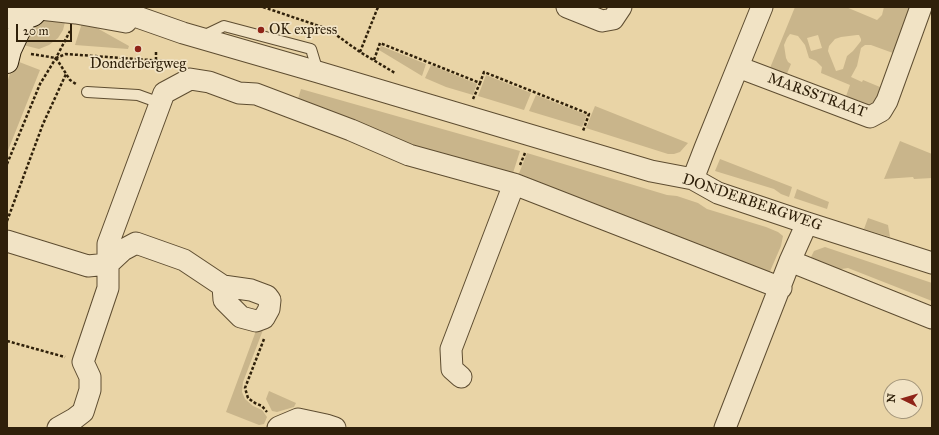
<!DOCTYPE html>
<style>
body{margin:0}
#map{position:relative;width:939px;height:435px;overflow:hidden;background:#e9d4a6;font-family:"IM FELL Great Primer",serif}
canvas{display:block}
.frame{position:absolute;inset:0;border:8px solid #2f200a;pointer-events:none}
.north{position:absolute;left:883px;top:379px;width:40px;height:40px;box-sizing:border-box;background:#f1e3c5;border:1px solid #a3957a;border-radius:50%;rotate:275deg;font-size:11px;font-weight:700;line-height:16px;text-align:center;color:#2f200a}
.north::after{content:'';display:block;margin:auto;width:14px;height:18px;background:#8f2418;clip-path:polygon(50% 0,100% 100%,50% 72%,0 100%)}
.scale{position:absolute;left:16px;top:24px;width:56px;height:18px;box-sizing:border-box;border:2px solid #2f200a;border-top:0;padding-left:5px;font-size:12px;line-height:14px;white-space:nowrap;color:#2f200a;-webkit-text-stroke:3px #f1e3c5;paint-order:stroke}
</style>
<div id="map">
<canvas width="939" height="435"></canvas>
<div class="frame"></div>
<div class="north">N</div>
<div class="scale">20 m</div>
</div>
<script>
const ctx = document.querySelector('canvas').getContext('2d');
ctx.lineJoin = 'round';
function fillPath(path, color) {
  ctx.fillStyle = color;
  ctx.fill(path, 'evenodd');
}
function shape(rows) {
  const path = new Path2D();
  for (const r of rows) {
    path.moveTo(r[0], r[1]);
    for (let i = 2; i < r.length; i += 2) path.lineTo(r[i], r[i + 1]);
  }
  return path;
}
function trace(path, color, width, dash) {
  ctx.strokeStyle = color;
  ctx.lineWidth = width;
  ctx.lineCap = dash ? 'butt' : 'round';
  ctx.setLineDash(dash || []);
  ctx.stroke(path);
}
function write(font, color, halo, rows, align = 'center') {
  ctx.font = font + ' "IM FELL Great Primer",serif';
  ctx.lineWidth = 3.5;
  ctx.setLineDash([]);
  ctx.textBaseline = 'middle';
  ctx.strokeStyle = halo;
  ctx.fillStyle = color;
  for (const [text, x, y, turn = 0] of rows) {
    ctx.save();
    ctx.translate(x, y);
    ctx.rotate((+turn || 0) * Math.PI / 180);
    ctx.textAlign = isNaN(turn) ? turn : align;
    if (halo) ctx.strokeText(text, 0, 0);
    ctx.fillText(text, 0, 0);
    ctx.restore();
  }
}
const green = shape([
 [795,7,846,7,877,20,882,15,884,7,910,7,893,53,871,45,865,45,861,48,857,66,851,77,862,82,863,80,880,87,880,89,874,103,869,106,845,99,850,85,821,73,822,67,816,61,809,58,805,45,798,36,790,34,787,38,784,45,786,58,788,62,791,64,786,76,770,68],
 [818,35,822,48,811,51,807,38],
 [857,35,859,35,861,39,861,41,853,51,847,56,843,69,836,71,828,51,829,46,835,39,841,37],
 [52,18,66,18,63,30,58,38,49,45,39,49,19,44,25,32,42,20],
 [82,23,88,23,129,46,128,49,75,45],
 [381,46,426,64,422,76,379,50],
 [14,60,40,70,7,153,7,83],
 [431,65,477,84,473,95,446,87,425,78],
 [486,75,531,93,524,110,478,96],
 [301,89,520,151,513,173,431,152,297,102],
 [536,95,587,115,582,127,529,111],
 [595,106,688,143,680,152,674,154,668,154,586,128],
 [900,141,932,154,932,178,914,179,913,177,884,179],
 [527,153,667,195,677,196,698,203,707,209,766,227,778,232,783,236,781,246,768,276,663,231,621,217,518,176],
 [720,159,792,187,789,197,781,194,774,189,715,171],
 [797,189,829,202,827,209,794,198],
 [868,218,888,225,890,237,864,229],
 [825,247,932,283,932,301,848,268,835,270,810,259,814,251],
 [261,327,263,330,243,382,242,392,245,399,253,406,262,410,267,417,264,424,259,425,226,412,257,328],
 [269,391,296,403,294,407,277,412,272,411,266,399]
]);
const path = shape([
 [263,7,328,29,360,52,395,73],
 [360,52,378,7],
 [31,54,56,58,66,54,178,62],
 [56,58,70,80,76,84],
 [156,60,156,51],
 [374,60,380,43,480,83,484,72,589,114,583,131],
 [473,99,480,83],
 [7,164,40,84,56,58,70,31],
 [520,165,525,153],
 [7,221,43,124,66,74],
 [264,339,245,388,248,398,255,403,262,406,267,412],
 [7,341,65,357]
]);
const lane = shape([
 [201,37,224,26,311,49,318,72],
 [87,92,138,95,160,103]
]);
const street = shape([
 [109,7,183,33,318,72,651,171,693,179,718,193,807,223,932,263],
 [567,7,602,21,613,19,621,7],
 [40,9,76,13,126,22],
 [738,67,870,117,881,111,887,101,921,7],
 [693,179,705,148,762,7],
 [7,241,88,266,108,264,123,250,136,243,184,260,223,286,224,300,241,317,256,321,264,318,269,309,270,300,267,296,251,290,223,286],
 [790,261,932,318],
 [461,377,452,369,451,349,514,184],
 [58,428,74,419,83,412,90,390,90,377,83,362,108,288,108,244,164,93,190,79,209,82,239,93,256,94,351,130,409,155,514,184,781,288],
 [278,428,279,427,298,419,326,425,335,428],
 [725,428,790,261,807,223]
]);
const secondary = shape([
 [7,16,16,19,25,18,33,15,41,7],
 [7,62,10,50,25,18]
]);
const markers = [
 [261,30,4,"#8f2418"],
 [138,49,4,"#8f2418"]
];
const poiNames = [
 ["OK express",269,30],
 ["Donderbergweg",138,64,"center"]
];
const streetNames = [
 ["MARSSTRAAT",817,96,20],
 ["DONDERBERGWEG",752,203,19]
];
fillPath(green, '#c9b58b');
trace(lane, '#5e4d31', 12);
trace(street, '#5e4d31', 23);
trace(secondary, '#2f200a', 24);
trace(path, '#2f200a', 2.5, [3, 2]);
trace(lane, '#f1e3c5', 10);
trace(street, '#f1e3c5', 21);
trace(secondary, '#f1e3c5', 22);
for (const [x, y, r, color] of markers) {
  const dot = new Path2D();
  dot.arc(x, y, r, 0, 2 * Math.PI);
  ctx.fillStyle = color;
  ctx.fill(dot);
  trace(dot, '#f1e3c5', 1.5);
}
write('15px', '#2f200a', '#f1e3c5', poiNames, 'left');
write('15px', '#2f200a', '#f1e3c5', streetNames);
</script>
